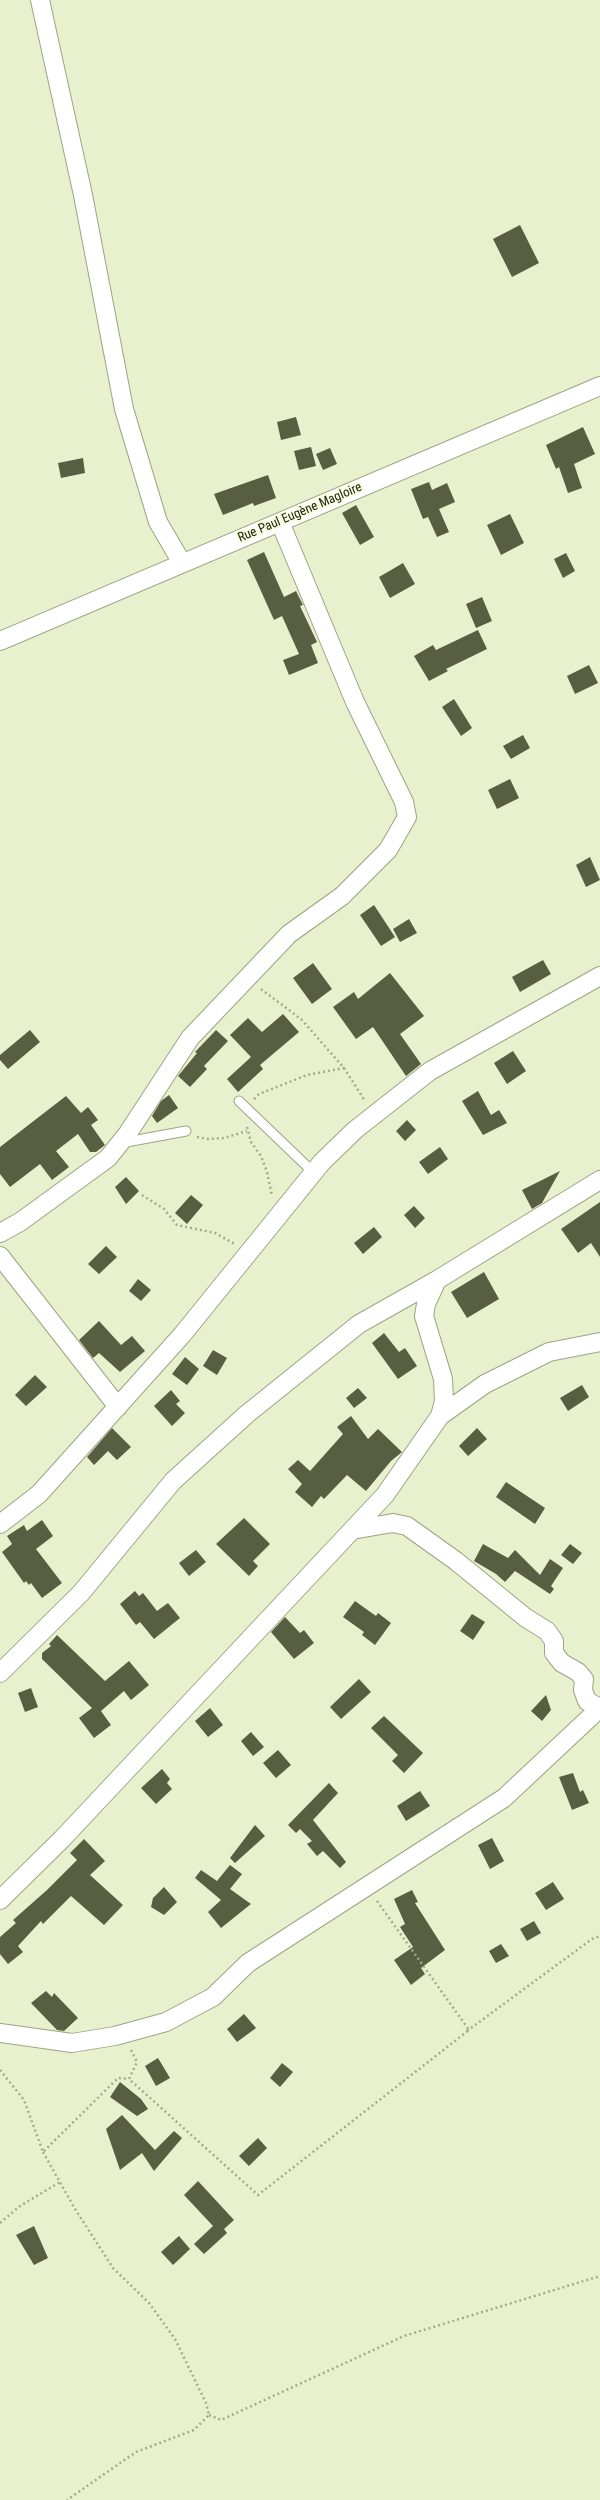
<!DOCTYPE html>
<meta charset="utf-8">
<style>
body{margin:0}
canvas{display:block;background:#e8f1ce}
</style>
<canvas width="600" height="2500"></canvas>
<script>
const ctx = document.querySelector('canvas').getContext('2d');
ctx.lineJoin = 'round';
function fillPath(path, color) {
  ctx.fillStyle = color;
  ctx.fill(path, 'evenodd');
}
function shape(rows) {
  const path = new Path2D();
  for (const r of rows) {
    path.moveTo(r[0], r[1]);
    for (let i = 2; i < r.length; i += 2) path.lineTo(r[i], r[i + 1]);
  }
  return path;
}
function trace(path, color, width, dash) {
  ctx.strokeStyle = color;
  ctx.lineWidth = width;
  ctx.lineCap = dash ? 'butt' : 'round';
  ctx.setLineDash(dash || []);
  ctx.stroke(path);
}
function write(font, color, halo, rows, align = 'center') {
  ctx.font = font + ' "Roboto Condensed",sans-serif';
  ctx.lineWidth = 4;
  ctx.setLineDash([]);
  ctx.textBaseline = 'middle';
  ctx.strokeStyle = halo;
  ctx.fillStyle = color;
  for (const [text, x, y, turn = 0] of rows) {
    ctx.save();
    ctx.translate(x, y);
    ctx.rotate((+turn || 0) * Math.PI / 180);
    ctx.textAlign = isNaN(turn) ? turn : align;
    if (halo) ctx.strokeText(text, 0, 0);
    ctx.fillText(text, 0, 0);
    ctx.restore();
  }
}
const building = shape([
 [520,225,539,263,512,277,493,239],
 [296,417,301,435,281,440,277,422],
 [583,427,595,454,574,464,582,488,568,493,559,467,556,469,546,445],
 [311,447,316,466,299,470,294,451],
 [330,448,337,464,323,470,316,454],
 [83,458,85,473,61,478,58,463],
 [268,475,276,498,254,506,253,503,223,515,214,494],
 [429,482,432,490,447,483,455,502,439,509,449,532,437,537,428,517,423,519,411,489],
 [356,505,374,537,360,545,342,513],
 [510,514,524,543,501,555,487,525],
 [264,552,284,597,296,591,303,605,300,606,317,642,311,645,318,663,289,675,283,660,299,654,282,616,274,620,247,560],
 [566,553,575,571,563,578,554,559],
 [403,563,415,584,390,598,379,577],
 [482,597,492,621,476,628,466,604],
 [478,630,487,649,446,669,448,671,429,681,414,656,433,645,436,650],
 [589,665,598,683,575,694,567,676],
 [454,699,472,728,461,736,442,707],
 [523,735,530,748,511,759,503,746],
 [510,779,519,798,497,809,488,790],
 [590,857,600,880,586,887,576,865],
 [374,905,395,937,381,946,360,915],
 [409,919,417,933,400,942,393,929],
 [543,960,551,974,520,992,512,977],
 [313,963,332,989,312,1004,293,978],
 [390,973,424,1016,400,1034,421,1064,406,1076,373,1027,356,1039,333,1007,354,992,358,999],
 [283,1014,299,1032,260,1065,263,1069,238,1092,227,1079,251,1057,230,1035,248,1018,262,1032],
 [30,1030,40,1042,8,1069,0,1060,0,1055],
 [216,1030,228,1041,204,1066,207,1069,190,1087,178,1076,197,1053,195,1052],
 [513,1051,526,1071,507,1084,494,1063],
 [478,1091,491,1115,499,1110,507,1123,483,1135,462,1101],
 [169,1095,178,1108,157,1123,152,1116,161,1101],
 [66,1096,81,1113,88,1107,98,1120,91,1125,105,1145,96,1152,90,1152,78,1134,56,1151,69,1167,52,1180,40,1164,10,1187,0,1174,0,1147],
 [407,1120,416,1130,405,1141,396,1131],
 [440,1147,448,1159,428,1174,419,1162],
 [560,1171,542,1203,532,1209,522,1190],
 [126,1177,139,1191,126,1204,115,1187],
 [191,1195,203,1205,187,1224,175,1213],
 [600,1202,600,1257,591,1243,578,1253,561,1229],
 [414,1206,425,1218,415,1228,404,1215],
 [374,1227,382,1237,363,1254,354,1243],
 [106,1246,117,1257,99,1274,88,1264],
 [484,1272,499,1299,467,1318,451,1292],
 [138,1279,151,1290,141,1301,129,1291],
 [99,1321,121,1345,132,1336,145,1351,120,1372,99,1353,93,1358,79,1340],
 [384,1333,399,1352,405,1348,417,1366,398,1379,372,1343],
 [213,1350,227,1358,217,1375,203,1366],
 [185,1357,199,1369,187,1385,172,1374],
 [35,1375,47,1387,26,1406,15,1395],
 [582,1385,589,1397,568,1411,560,1398],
 [358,1388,367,1398,354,1408,346,1398],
 [171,1390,180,1401,176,1404,185,1413,172,1426,154,1406],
 [351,1416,368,1439,378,1429,402,1452,391,1461,366,1491,347,1475,324,1499,321,1496,312,1507,295,1492,302,1484,288,1469,298,1460,310,1471,343,1434,337,1427],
 [112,1428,131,1447,117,1460,108,1451,94,1465,87,1457],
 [477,1428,487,1439,468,1456,459,1446],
 [506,1482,545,1508,535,1524,496,1497],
 [244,1518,270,1544,253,1561,258,1566,249,1576,216,1544],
 [42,1520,53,1536,36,1549,62,1583,42,1598,31,1583,29,1585,26,1581,24,1583,2,1552,12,1544,7,1536,24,1525,27,1531],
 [483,1544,508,1558,515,1550,540,1575,550,1559,563,1568,551,1586,554,1589,550,1594,515,1571,505,1582,496,1574,474,1561],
 [570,1544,582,1553,573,1564,561,1555],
 [196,1550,206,1562,189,1576,179,1563],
 [135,1591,139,1596,143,1593,157,1611,168,1603,180,1618,154,1639,140,1622,136,1625,120,1604],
 [355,1601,376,1616,378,1613,391,1623,375,1645,362,1635,364,1632,343,1617],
 [472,1614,485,1622,473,1640,460,1631],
 [285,1617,300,1633,304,1630,314,1643,294,1659,271,1632],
 [57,1635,105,1681,129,1661,149,1685,131,1700,124,1691,101,1711,111,1725,94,1738,79,1718,92,1708,42,1659,42,1653,51,1646,49,1644],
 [359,1679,371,1692,341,1719,330,1707],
 [31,1688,38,1707,25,1712,18,1693],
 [546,1695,551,1710,542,1721,531,1711],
 [210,1708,223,1725,208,1737,195,1721],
 [384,1716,423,1753,404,1773,392,1761,398,1755,371,1728],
 [251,1732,264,1747,253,1756,241,1741],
 [278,1750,291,1765,276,1778,263,1763],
 [162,1769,170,1779,167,1783,172,1789,156,1804,141,1788],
 [573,1773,580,1792,583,1790,589,1803,572,1810,559,1777],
 [329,1783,338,1793,313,1820,346,1862,340,1868,323,1851,317,1856,307,1844,312,1841,300,1829,296,1833,288,1825],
 [420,1791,430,1806,406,1821,397,1806],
 [255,1825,265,1836,235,1863,230,1858],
 [492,1838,504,1861,490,1869,478,1845],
 [84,1839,105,1861,90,1875,123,1905,104,1925,71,1896,43,1924,41,1921,18,1946,23,1952,8,1964,0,1954,0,1937,16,1923,13,1920,47,1890,77,1860,70,1853],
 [230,1865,242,1874,230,1889,251,1904,221,1928,208,1912,221,1900,195,1878,201,1870,217,1881],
 [553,1882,564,1899,546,1910,535,1893],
 [164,1887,177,1902,164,1915,151,1907,153,1898],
 [412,1890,418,1902,415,1903,445,1950,421,1968,425,1974,411,1985,394,1960,413,1947,400,1927,405,1924,394,1899],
 [534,1921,541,1933,527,1941,520,1929],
 [501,1944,509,1956,496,1963,489,1951],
 [46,1991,52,1997,54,1993,78,2018,64,2031,57,2030,31,2003],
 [244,2014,256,2028,237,2042,227,2029],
 [158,2058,170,2078,156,2086,145,2066],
 [282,2063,293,2072,280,2087,270,2078],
 [120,2082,141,2099,148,2109,137,2116,110,2097],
 [122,2115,155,2150,174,2131,182,2138,154,2171,142,2153,120,2170,106,2129],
 [258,2138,267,2148,249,2166,239,2156],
 [198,2181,234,2220,224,2229,227,2233,204,2254,194,2244,213,2226,184,2195],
 [34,2226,48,2258,34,2265,16,2235],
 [179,2236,190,2249,173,2265,161,2252]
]);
const path = shape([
 [261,989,302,1020,344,1068,365,1101],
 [254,1099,259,1094,307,1075,344,1068],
 [247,1127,251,1142,261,1156,267,1172,272,1196],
 [197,1137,208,1139,224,1138,247,1131],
 [142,1195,164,1209,177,1225,215,1233,235,1244],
 [467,2031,592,1939,600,1936],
 [131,2050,137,2062,129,2079,258,2195,469,2030,377,1901],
 [0,2070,24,2100,43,2152,118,2078,129,2079],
 [43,2152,75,2209,113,2268,149,2303,175,2339,206,2403,209,2415,194,2430,136,2452,67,2500],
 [0,2223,20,2206,60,2182],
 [209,2415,221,2420,404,2336,600,2276]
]);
const service = shape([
 [239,1101,313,1172],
 [121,1143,186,1131]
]);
const minor = shape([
 [40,0,83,195,124,409,158,522,182,563],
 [0,641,600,386],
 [0,1233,20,1222,108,1158,128,1133,190,1038,289,934,342,896,388,850,407,817,404,802,355,702,280,522],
 [0,1256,118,1407],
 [440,1416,485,1384,549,1352,600,1342],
 [0,1524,39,1494,182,1335,322,1162,355,1130,430,1071,600,976],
 [352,1530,393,1523,407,1526,456,1561,526,1618,547,1631,554,1641,554,1653,562,1663,578,1672,584,1679,583,1690,587,1701,600,1708],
 [0,1673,81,1593,173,1481,247,1414,359,1324,437,1280,600,1180],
 [0,1900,62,1839,385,1495,440,1416,444,1401,443,1379,424,1316,426,1304,437,1280],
 [0,2033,72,2043,115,2036,166,2022,213,1997,248,1963,504,1798,600,1708]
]);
const streetNames = [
 ["Rue Paul Eugène Magloire",300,513,-23]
];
fillPath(building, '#585e41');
trace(service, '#9da484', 11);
trace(minor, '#9da484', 20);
trace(path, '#a3aa8f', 2.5, [2, 3]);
trace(service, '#fff', 9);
trace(minor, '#fff', 18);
write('13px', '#1a1d11', '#f6fedc', streetNames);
</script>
